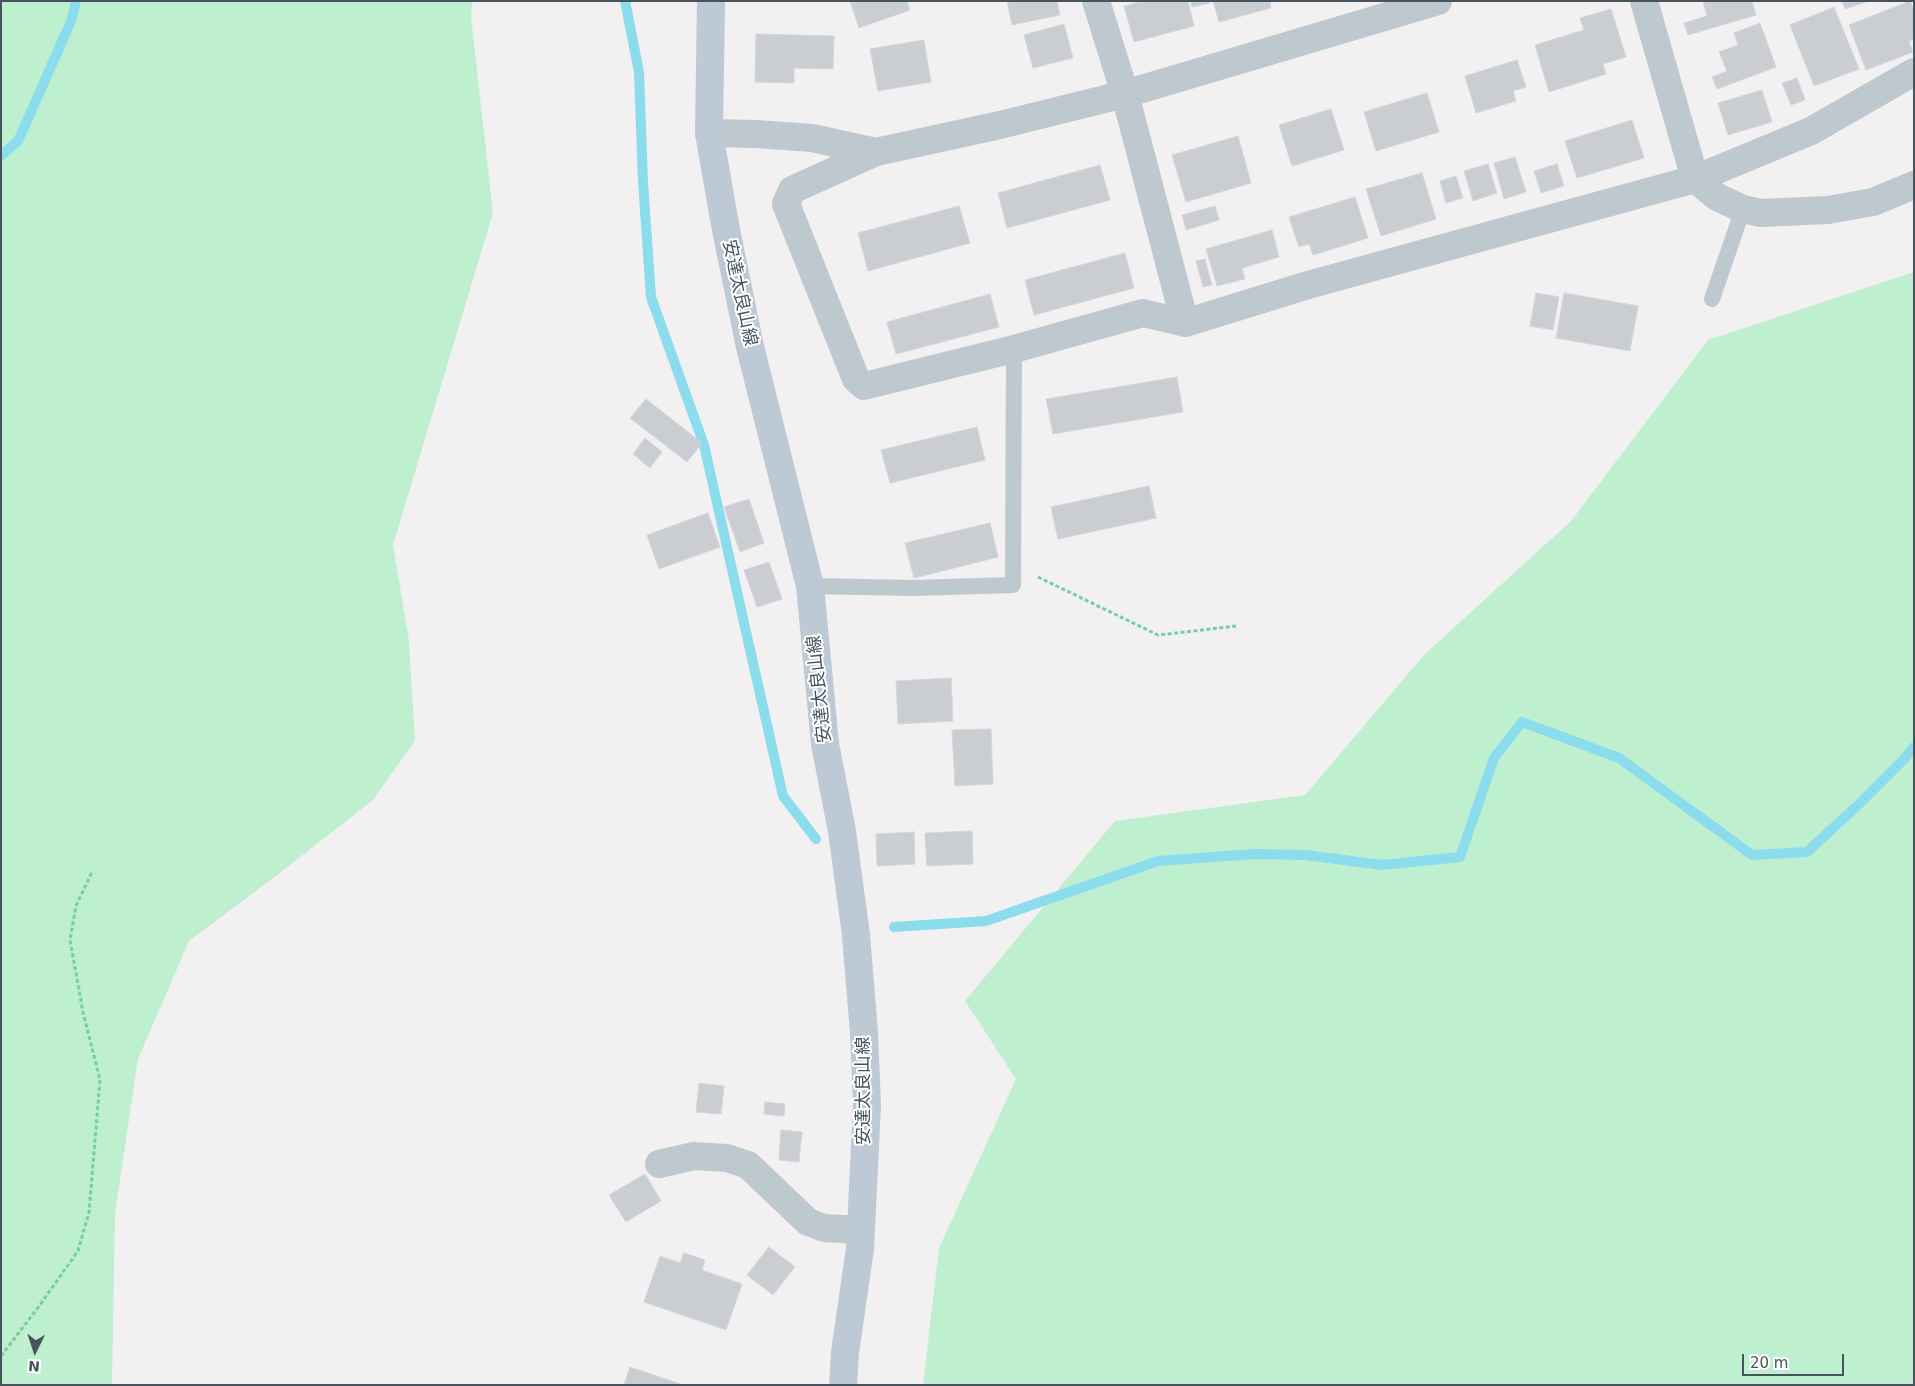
<!DOCTYPE html>
<meta charset="utf-8">
<style>
body{margin:0}
#map{position:relative;width:1915px;height:1386px;overflow:hidden;background:#f2f0f0;font-family:"DejaVu Sans",sans-serif}
canvas{display:block}
.frame{position:absolute;inset:0;border:2px solid #47545e;pointer-events:none}
.north{position:absolute;left:10px;top:1326px;width:50px;height:50px;-webkit-text-stroke:4px #fff;paint-order:stroke;rotate:184deg;font-size:14px;font-weight:700;line-height:20px;text-align:center;color:#47545e}
.north::after{content:'';display:block;margin:auto;width:18px;height:22px;background:#47545e;clip-path:polygon(50% 0,100% 100%,50% 72%,0 100%)}
.scale{position:absolute;left:1742px;top:1354px;width:102px;height:22px;box-sizing:border-box;border:2px solid #47545e;border-top:0;padding-left:6px;font-size:15px;line-height:18px;white-space:nowrap;color:#47545e;-webkit-text-stroke:4px #fff;paint-order:stroke}
</style>
<div id="map">
<canvas width="1915" height="1386"></canvas>
<div class="frame"></div>
<div class="north">N</div>
<div class="scale">20 m</div>
</div>
<script>
const ctx = document.querySelector('canvas').getContext('2d');
ctx.lineJoin = 'round';
function fillPath(path, color) {
  ctx.fillStyle = color;
  ctx.fill(path, 'evenodd');
}
function shape(rows) {
  const path = new Path2D();
  for (const r of rows) {
    path.moveTo(r[0], r[1]);
    for (let i = 2; i < r.length; i += 2) path.lineTo(r[i], r[i + 1]);
  }
  return path;
}
function trace(path, color, width, dash) {
  ctx.strokeStyle = color;
  ctx.lineWidth = width;
  ctx.lineCap = dash ? 'butt' : 'round';
  ctx.setLineDash(dash || []);
  ctx.stroke(path);
}
function write(font, color, halo, rows, align = 'center') {
  ctx.font = font + ' "DejaVu Sans","Noto Sans JP",sans-serif';
  ctx.lineWidth = 4;
  ctx.setLineDash([]);
  ctx.textBaseline = 'middle';
  ctx.strokeStyle = halo;
  ctx.fillStyle = color;
  for (const [text, x, y, turn = 0] of rows) {
    ctx.save();
    ctx.translate(x, y);
    ctx.rotate((+turn || 0) * Math.PI / 180);
    ctx.textAlign = isNaN(turn) ? turn : align;
    if (halo) ctx.strokeText(text, 0, 0);
    ctx.fillText(text, 0, 0);
    ctx.restore();
  }
}
const green = shape([
 [1,1,472,1,471,16,493,213,393,545,409,641,415,741,373,800,281,872,189,941,138,1059,115,1214,112,1385,1,1385],
 [1914,272,1914,1385,923,1385,939,1248,1016,1079,965,1001,1115,821,1305,795,1425,654,1571,521,1708,340]
]);
const stream = shape([
 [625,1,639,72,643,182,651,297,704,445,783,796,816,839],
 [1,156,18,141,72,19,76,1],
 [894,927,986,921,1158,861,1255,854,1305,855,1382,865,1460,857,1494,758,1522,722,1619,758,1752,855,1807,852,1857,806,1905,758,1914,747]
]);
const building = shape([
 [850,1,907,1,910,10,859,28,850,1],
 [1007,1,1057,1,1060,15,1012,25,1007,1],
 [1143,1,1188,1,1194,26,1134,42,1124,6,1143,1],
 [1191,1,1210,1,1210,3,1192,7,1191,1],
 [1213,1,1270,1,1271,8,1219,22,1213,1],
 [1703,1,1752,1,1756,15,1688,35,1684,23,1707,16,1703,1],
 [1842,1,1865,1,1866,2,1845,9,1842,1],
 [1910,1,1914,10,1914,39,1909,41,1913,52,1866,70,1849,25,1910,1],
 [1834,7,1859,69,1814,86,1790,25,1834,7],
 [1611,9,1626,57,1603,64,1606,74,1549,92,1535,45,1584,30,1580,18,1611,9],
 [1760,23,1776,67,1717,89,1712,77,1727,71,1719,52,1738,45,1734,33,1760,23],
 [1064,24,1073,58,1033,68,1024,35,1064,24],
 [756,34,834,36,833,69,794,68,794,83,755,82,756,34],
 [924,40,931,82,878,91,870,49,924,40],
 [1517,60,1526,87,1513,91,1516,101,1476,113,1465,76,1517,60],
 [1797,78,1805,100,1791,105,1782,83,1797,78],
 [1762,90,1772,122,1728,135,1718,103,1762,90],
 [1427,93,1439,132,1376,151,1364,112,1427,93],
 [1331,109,1344,150,1292,166,1279,125,1331,109],
 [1632,120,1644,158,1577,178,1565,141,1632,120],
 [1238,136,1251,183,1186,202,1172,155,1238,136],
 [1515,157,1526,192,1504,199,1494,163,1515,157],
 [1488,164,1497,193,1473,201,1464,171,1488,164],
 [1557,164,1564,186,1541,193,1534,171,1557,164],
 [1100,165,1110,200,1007,228,998,193,1100,165],
 [1422,173,1436,219,1381,236,1366,189,1422,173],
 [1456,176,1463,198,1446,203,1440,181,1456,176],
 [1355,197,1368,238,1313,255,1309,244,1299,247,1289,217,1355,197],
 [959,206,970,243,868,271,858,233,959,206],
 [1215,206,1219,220,1186,230,1182,215,1215,206],
 [1272,230,1279,257,1242,268,1245,279,1217,286,1206,249,1272,230],
 [1125,253,1134,288,1034,315,1025,280,1125,253],
 [1205,259,1212,285,1203,287,1196,261,1205,259],
 [1536,293,1559,297,1553,330,1530,326,1536,293],
 [1564,293,1638,306,1630,351,1556,338,1564,293],
 [990,294,999,327,896,354,887,322,990,294],
 [1177,377,1183,412,1053,434,1046,399,1177,377],
 [646,399,702,443,687,462,630,418,646,399],
 [977,427,985,460,890,483,881,450,977,427],
 [645,438,662,452,650,468,633,454,645,438],
 [1149,486,1156,518,1058,539,1051,507,1149,486],
 [749,499,764,543,740,552,724,507,749,499],
 [708,513,720,547,659,569,647,535,708,513],
 [990,523,998,557,914,578,905,543,990,523],
 [769,562,782,599,757,607,744,570,769,562],
 [951,678,953,721,898,724,896,681,951,678],
 [991,729,993,784,955,786,952,730,991,729],
 [972,831,973,864,927,866,925,833,972,831],
 [914,832,915,864,877,866,876,834,914,832],
 [699,1083,724,1086,721,1114,696,1112,699,1083],
 [765,1102,785,1104,784,1116,764,1114,765,1102],
 [781,1130,802,1132,799,1162,779,1160,781,1130],
 [645,1174,661,1201,626,1222,609,1195,645,1174],
 [769,1247,795,1267,773,1295,747,1275,769,1247],
 [684,1253,705,1260,702,1270,742,1284,726,1330,644,1302,660,1256,680,1263,684,1253],
 [630,1367,683,1385,624,1385,630,1367]
]);
const path = shape([
 [1038,577,1158,635,1236,626],
 [1,1356,37,1309,78,1251,89,1212,100,1080,83,1012,70,940,76,906,92,872]
]);
const lane = shape([
 [1712,299,1743,209],
 [810,586,914,588,1013,585,1014,349]
]);
const street = shape([
 [1644,1,1695,179,1717,197,1743,209,1761,213,1828,210,1873,202,1914,185],
 [709,133,756,134,812,138,876,152,1000,125,1125,94,1438,1],
 [876,152,792,190,786,204,856,379,864,386,1014,349,1143,313,1185,323,1125,94,1096,1],
 [1185,323,1308,285,1695,179,1811,131,1914,72],
 [659,1164,694,1156,727,1158,748,1165,808,1222,824,1228,861,1230]
]);
const secondary = shape([
 [711,1,709,133,726,230,750,347,810,586,825,744,842,831,856,935,864,1033,867,1105,860,1249,845,1352,843,1385]
]);
const streetNames = [
 ["安達太良山線",739,293,78],
 ["安達太良山線",820,689,-96],
 ["安達太良山線",864,1091,-90]
];
fillPath(green, '#bef0d0');
trace(stream, '#8bdced', 10);
fillPath(building, '#cacdd2');
trace(building, '#d4d6db', 1);
trace(path, '#75cfa0', 3, [4, 2.5]);
trace(lane, '#bdc8cf', 16);
trace(street, '#bdc8cf', 28);
trace(secondary, '#bdc9d4', 28);
write('18px', '#47545e', '#fff', streetNames);
</script>
